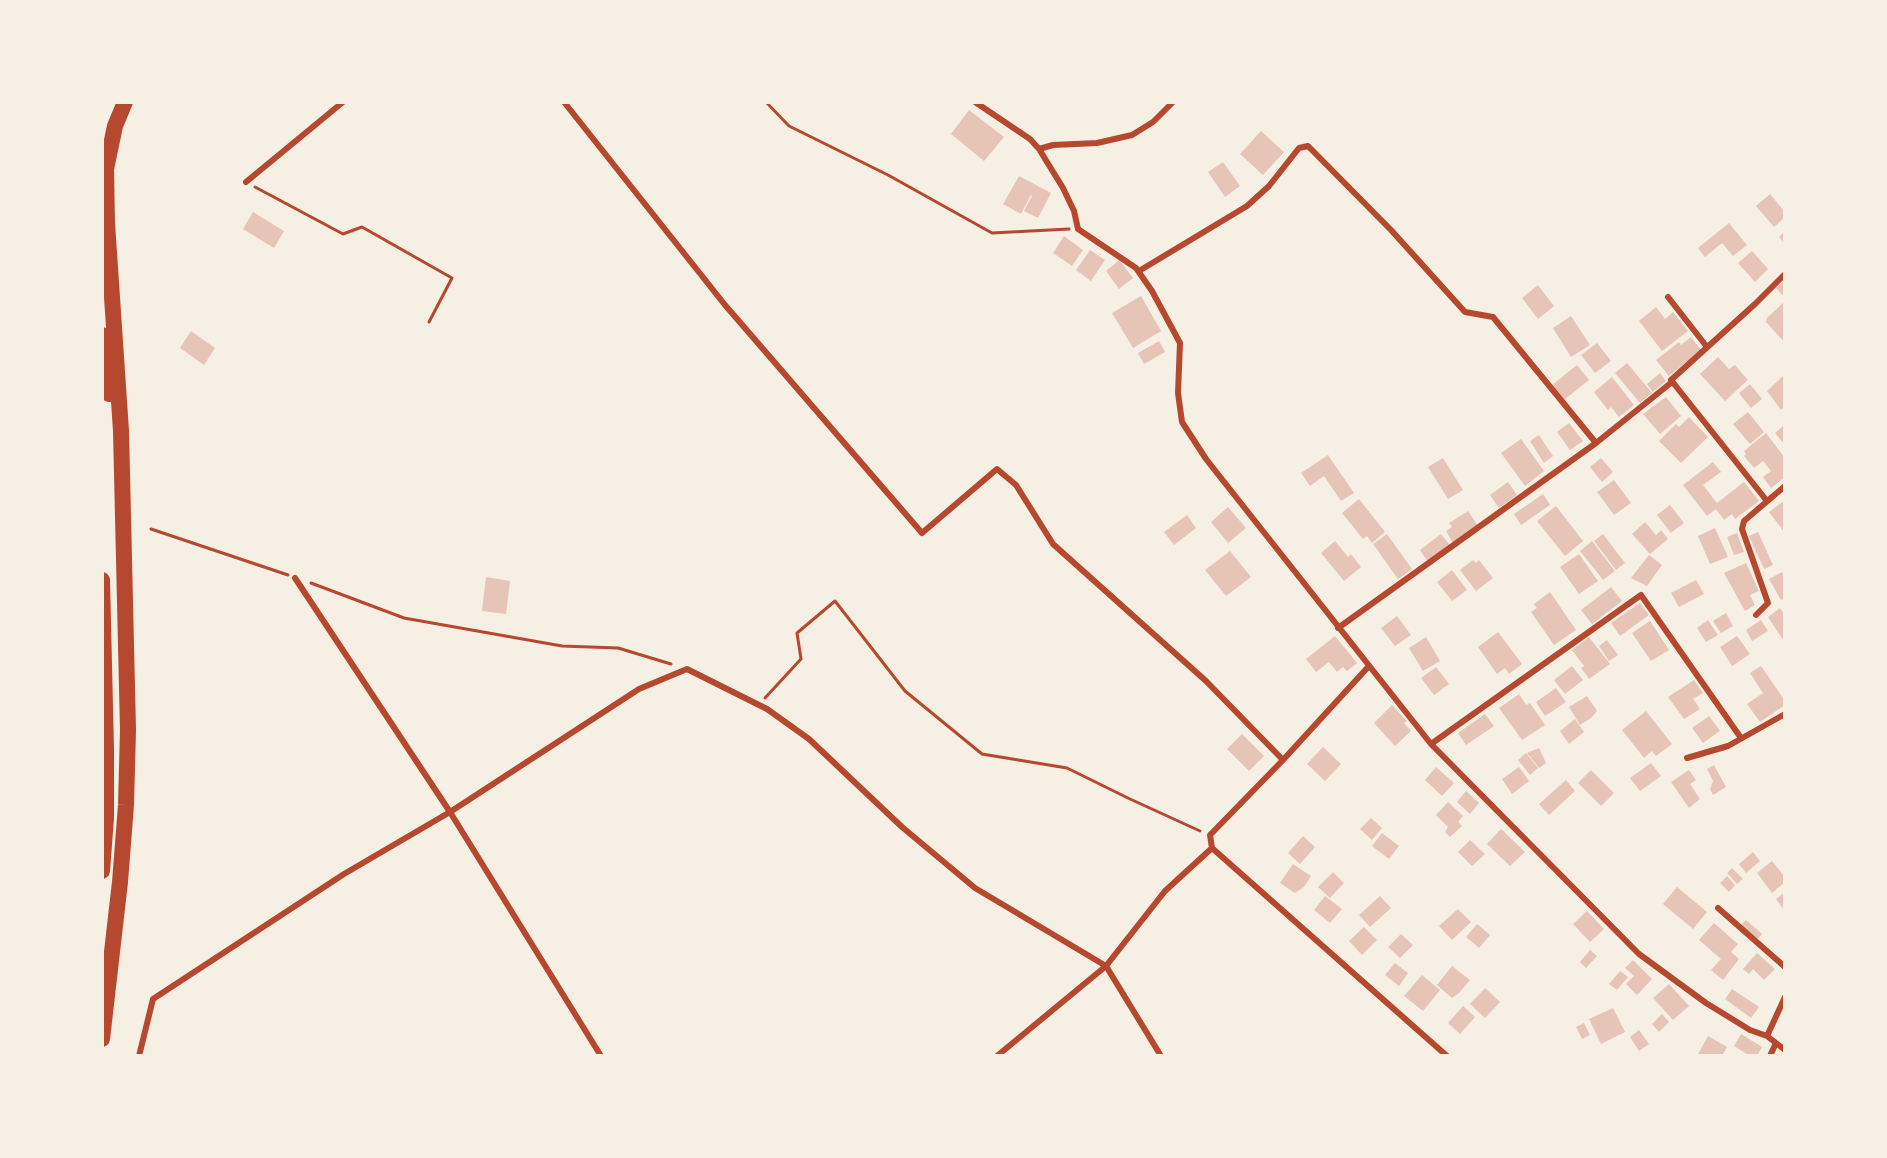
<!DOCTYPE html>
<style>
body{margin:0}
#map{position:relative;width:1887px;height:1158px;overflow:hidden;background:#f6efe4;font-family:Spectral,serif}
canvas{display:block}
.frame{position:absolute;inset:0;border:104px solid #f6efe4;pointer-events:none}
</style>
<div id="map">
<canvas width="1887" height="1158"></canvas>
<div class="frame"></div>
</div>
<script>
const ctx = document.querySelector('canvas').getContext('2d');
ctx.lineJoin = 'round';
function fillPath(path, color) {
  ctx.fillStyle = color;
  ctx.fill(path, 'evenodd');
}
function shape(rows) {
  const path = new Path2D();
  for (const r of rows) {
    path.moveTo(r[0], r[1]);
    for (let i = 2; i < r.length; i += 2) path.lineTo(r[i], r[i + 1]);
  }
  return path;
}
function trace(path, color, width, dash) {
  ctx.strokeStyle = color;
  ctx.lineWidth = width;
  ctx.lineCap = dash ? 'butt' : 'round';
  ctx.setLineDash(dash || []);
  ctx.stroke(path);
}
const building = shape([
 [969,110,1004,137,984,161,951,134],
 [1261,131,1284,152,1263,175,1240,154],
 [1223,162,1240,186,1225,197,1208,172],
 [1019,176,1051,193,1038,218,1024,211,1032,196,1031,195,1021,214,1003,204],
 [1770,194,1785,212,1785,217,1774,227,1756,206],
 [253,212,284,231,274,248,243,229],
 [1729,223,1747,245,1733,256,1722,243,1705,257,1698,248],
 [1785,231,1785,244,1779,237],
 [1064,236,1083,250,1072,266,1053,253],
 [1090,250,1105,260,1091,281,1076,270],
 [1752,251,1768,269,1755,282,1738,263],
 [1119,260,1133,278,1119,289,1106,271],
 [1785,280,1785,298,1776,288],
 [1538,285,1554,306,1538,319,1522,298],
 [1141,296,1161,331,1133,348,1112,313],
 [1784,302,1785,304,1785,343,1766,322,1767,318],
 [1656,307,1665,319,1673,312,1688,331,1662,351,1639,321],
 [1571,316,1590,345,1571,357,1553,328],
 [191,331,215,348,204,365,180,348],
 [1691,337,1701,350,1669,376,1656,360,1679,342,1681,345],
 [1159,341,1165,352,1144,364,1138,353],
 [1597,343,1611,361,1595,373,1581,355],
 [1718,357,1729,369,1735,365,1748,380,1725,401,1700,374],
 [1627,363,1652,393,1640,403,1615,373],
 [1577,365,1589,380,1564,400,1552,385],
 [1660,373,1666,381,1653,392,1647,384],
 [1785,374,1785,406,1781,410,1767,391],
 [1612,377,1634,405,1619,417,1611,407,1608,410,1594,392],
 [1750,384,1762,399,1751,408,1739,393],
 [1666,397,1681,416,1660,434,1643,414],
 [1748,412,1764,432,1750,444,1733,424],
 [1689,417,1708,437,1681,463,1659,441,1676,424,1679,427],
 [1569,423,1583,441,1570,450,1557,432],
 [1783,426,1785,428,1785,445,1775,433],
 [1766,433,1785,458,1785,477,1771,488,1763,477,1771,471,1763,461,1754,468,1744,456,1746,454,1744,451],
 [1539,435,1553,456,1544,463,1530,441],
 [1521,439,1544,471,1525,486,1501,453],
 [1328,455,1354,493,1341,501,1324,476,1310,486,1301,473],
 [1443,458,1463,490,1448,499,1428,467],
 [1601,458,1613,472,1602,482,1590,467],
 [1713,462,1721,472,1703,485,1717,503,1744,482,1759,501,1735,519,1732,514,1724,520,1716,509,1707,516,1683,485],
 [1614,480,1631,503,1614,515,1597,492],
 [1508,482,1517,495,1499,508,1490,495],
 [1543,494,1550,505,1521,525,1514,514],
 [1359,499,1385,532,1372,543,1367,536,1363,539,1342,513],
 [1785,500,1785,533,1769,512],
 [1670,505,1684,523,1671,533,1657,515],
 [1556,506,1583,541,1565,556,1537,521],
 [1228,507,1246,528,1228,543,1211,522],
 [1468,511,1478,526,1453,543,1446,531,1452,527,1449,523],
 [1187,515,1196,528,1174,545,1164,532],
 [1645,522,1656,535,1661,530,1668,539,1650,554,1632,534],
 [1715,528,1728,557,1710,564,1698,536],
 [1758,532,1773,565,1764,569,1749,536],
 [1737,533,1744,552,1734,555,1727,537],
 [1387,534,1412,569,1398,579,1373,544],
 [1441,534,1450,545,1428,562,1420,550],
 [1603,534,1625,563,1616,570,1594,541],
 [1335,541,1348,557,1351,554,1361,567,1344,581,1321,553],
 [1592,541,1615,571,1603,580,1580,551],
 [1230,551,1251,577,1226,596,1205,570],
 [1579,554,1598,581,1579,594,1560,567],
 [1649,555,1662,565,1647,586,1631,578],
 [1473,560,1476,563,1479,560,1493,578,1476,591,1460,570],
 [1746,563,1759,591,1750,595,1755,605,1745,611,1724,573],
 [1452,570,1467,590,1452,601,1437,582],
 [1782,572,1785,577,1785,598,1781,600,1769,579],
 [486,577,510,581,506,614,482,611],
 [1696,580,1704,594,1679,607,1671,593],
 [1611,587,1622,601,1592,624,1581,610],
 [1550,592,1576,630,1554,645,1531,612,1537,608,1534,604],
 [1640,603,1649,615,1620,636,1611,623],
 [1780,608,1785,616,1785,643,1768,617],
 [1726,613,1733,626,1721,633,1713,621],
 [1397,616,1411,635,1395,646,1381,628],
 [1708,620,1718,635,1706,642,1697,628],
 [1761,620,1768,631,1752,641,1746,630],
 [1650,621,1669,650,1651,661,1632,633],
 [1498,632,1522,664,1509,674,1505,668,1497,674,1478,647],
 [1335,636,1357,663,1347,671,1343,667,1337,672,1329,662,1316,672,1306,659],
 [1737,636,1750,654,1732,666,1720,647],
 [1426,637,1440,661,1423,671,1409,648],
 [1589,637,1610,664,1589,679,1581,668,1584,666,1572,650],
 [1607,640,1618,655,1609,661,1599,646],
 [1572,666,1583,680,1565,694,1554,680],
 [1761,666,1785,701,1785,705,1760,722,1747,704,1763,693,1750,673],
 [1436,667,1449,684,1434,695,1421,678],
 [1694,680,1703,693,1693,699,1700,709,1684,719,1668,697],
 [1556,688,1566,702,1545,716,1536,702],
 [1519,694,1526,705,1530,703,1545,725,1522,740,1499,708],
 [1587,696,1597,711,1591,718,1580,725,1569,707],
 [1392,705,1407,721,1404,723,1411,731,1395,746,1374,723],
 [1646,711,1672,744,1656,756,1652,751,1644,758,1622,730],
 [1485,714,1494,726,1466,745,1458,733],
 [1709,716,1720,731,1703,743,1692,728],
 [1575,719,1584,732,1569,744,1560,731],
 [1242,734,1264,756,1249,771,1227,749],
 [1323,747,1341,764,1325,781,1307,764],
 [1539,748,1546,763,1539,768,1527,753],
 [1526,753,1538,768,1530,775,1518,760],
 [1651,763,1661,776,1640,791,1630,778],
 [1714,765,1726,787,1713,795,1710,789,1713,781,1707,769],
 [1436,767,1454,783,1442,796,1425,780],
 [1519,767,1529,781,1512,794,1502,779],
 [1591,770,1614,793,1601,806,1578,783],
 [1689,770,1696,780,1690,784,1700,799,1689,808,1671,782],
 [1566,780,1575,791,1549,815,1539,804],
 [1466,791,1479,803,1470,814,1457,802],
 [1448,802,1463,816,1458,822,1462,826,1450,837,1445,832,1448,827,1436,815],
 [1371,818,1382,828,1372,840,1360,829],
 [1501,829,1525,852,1510,866,1487,844],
 [1382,833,1399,846,1389,859,1372,846],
 [1303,836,1315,847,1300,864,1288,853],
 [1470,840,1485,854,1472,866,1458,852],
 [1753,852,1760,861,1746,873,1739,864],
 [1772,861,1785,877,1785,882,1772,893,1757,873],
 [1293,864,1311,876,1304,887,1295,893,1280,883],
 [1732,868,1743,879,1737,884,1727,873],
 [1333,872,1344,883,1330,898,1318,887],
 [1727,876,1735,885,1729,892,1720,883],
 [1677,887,1707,912,1693,929,1663,904],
 [1785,892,1785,911,1776,899],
 [1325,896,1342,909,1330,923,1314,910],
 [1380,896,1391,908,1370,927,1359,915],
 [1458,909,1471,922,1452,940,1439,926],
 [1587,911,1604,929,1590,942,1573,924],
 [1746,920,1762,934,1757,940,1741,925],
 [1714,923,1738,944,1731,952,1739,959,1723,980,1711,970,1721,959,1699,940],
 [1477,924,1490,935,1479,948,1466,937],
 [1364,927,1377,940,1362,955,1349,941],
 [1401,934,1413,945,1400,958,1388,947],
 [1590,950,1597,956,1586,968,1580,962],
 [1757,953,1775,969,1764,980,1753,969,1749,974,1743,969],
 [1633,960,1652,979,1637,995,1626,984,1634,976,1625,968],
 [1395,963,1408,973,1399,986,1385,975],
 [1452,966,1470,980,1459,993,1452,998,1437,985],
 [1620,971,1628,977,1617,990,1609,984],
 [1422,975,1440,990,1423,1011,1404,996],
 [1669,984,1689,1006,1673,1020,1653,998],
 [1485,988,1500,1002,1485,1018,1470,1004],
 [1732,989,1759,1007,1751,1018,1725,999],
 [1463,1006,1475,1017,1460,1034,1448,1023],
 [1613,1008,1625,1032,1601,1044,1589,1019],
 [1662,1014,1669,1022,1659,1032,1652,1024],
 [1584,1023,1590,1035,1582,1039,1576,1027],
 [1639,1030,1649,1044,1639,1051,1630,1037],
 [1741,1034,1762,1047,1757,1056,1750,1056,1734,1046],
 [1708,1036,1727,1047,1722,1056,1702,1056,1698,1054]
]);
const path = shape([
 [766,102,789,126,888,175,992,233,1069,229],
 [255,187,343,234,362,227,452,278,429,322],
 [151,529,288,575],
 [311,583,404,618,562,646,618,648,671,664],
 [765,698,801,659,797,633,835,601,905,691,982,754,1067,768,1130,799,1200,831]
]);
const minor = shape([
 [564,102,725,305,922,533,997,469,1016,485,1053,544,1206,681,1283,760],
 [975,102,1030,139,1039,149,1063,188,1074,211,1078,229,1136,268,1152,291,1180,343,1178,393,1182,422,1206,459,1431,744,1639,954,1706,1003,1750,1030,1767,1036,1785,1050],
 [1039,149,1053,145,1097,143,1132,135,1153,122,1173,102],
 [246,182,343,102],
 [1139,271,1247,206,1269,186,1299,148,1308,146,1391,230,1465,312,1493,317,1596,443],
 [1668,297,1707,347],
 [1767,501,1671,380,1755,304,1785,274],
 [295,578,450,812,601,1056],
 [1756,615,1768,603,1742,529,1744,521,1785,486],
 [1338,628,1596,443,1672,382],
 [1369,666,1283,760,1210,835,1212,848,1447,1056],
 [1431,744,1641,595,1741,738],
 [1687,758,1728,746,1785,714],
 [1718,908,1785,967],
 [1767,1036,1785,997],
 [139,1056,153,999,344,874,450,812,639,689,687,669,767,709,809,739,902,827,975,888,1106,966,1161,1056],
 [997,1056,1106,966,1165,891,1212,848],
 [1770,1056,1776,1043]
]);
const motorway = shape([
 [102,335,109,394],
 [102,580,106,750,106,818,102,871],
 [102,1039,120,882,126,805,128,730,121,431,107,223,106,169,115,126,125,102]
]);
fillPath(building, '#e6c5b7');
trace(path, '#b5482f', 3);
trace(minor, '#b5482f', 6);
trace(motorway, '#b5482f', 16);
</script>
